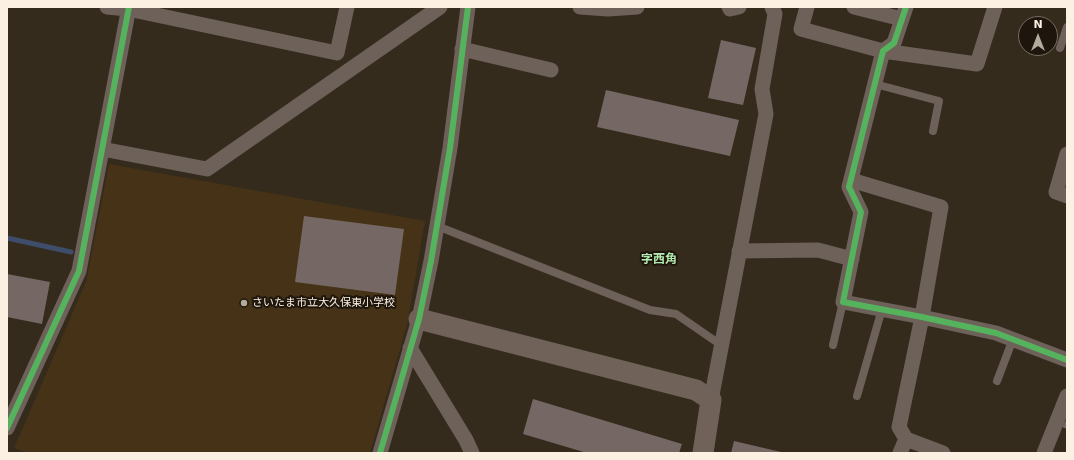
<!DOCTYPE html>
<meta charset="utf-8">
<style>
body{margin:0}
#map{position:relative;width:1074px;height:460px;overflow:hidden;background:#342b1d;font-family:"DejaVu Sans",sans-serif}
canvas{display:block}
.frame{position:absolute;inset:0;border:8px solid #fbf0e2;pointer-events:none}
.north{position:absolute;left:1018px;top:16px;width:40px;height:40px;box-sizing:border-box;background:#1e160c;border:1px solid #766d62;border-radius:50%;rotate:0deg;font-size:11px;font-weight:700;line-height:16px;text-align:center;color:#fbf0e2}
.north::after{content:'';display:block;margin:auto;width:14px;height:18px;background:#b5ab9d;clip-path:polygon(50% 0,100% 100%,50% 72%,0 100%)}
</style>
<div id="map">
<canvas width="1074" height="460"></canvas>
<div class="frame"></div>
<div class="north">N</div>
</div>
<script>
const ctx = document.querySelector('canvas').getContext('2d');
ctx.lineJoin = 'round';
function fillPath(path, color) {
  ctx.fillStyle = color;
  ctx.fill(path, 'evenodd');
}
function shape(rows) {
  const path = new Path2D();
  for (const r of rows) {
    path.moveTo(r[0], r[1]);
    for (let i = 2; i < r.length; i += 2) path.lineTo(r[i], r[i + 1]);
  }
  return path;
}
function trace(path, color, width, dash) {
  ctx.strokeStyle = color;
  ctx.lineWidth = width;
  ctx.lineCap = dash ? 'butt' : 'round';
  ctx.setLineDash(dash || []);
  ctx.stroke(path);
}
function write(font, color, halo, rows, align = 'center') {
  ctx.font = font + ' "DejaVu Sans","Noto Sans JP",sans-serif';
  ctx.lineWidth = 4;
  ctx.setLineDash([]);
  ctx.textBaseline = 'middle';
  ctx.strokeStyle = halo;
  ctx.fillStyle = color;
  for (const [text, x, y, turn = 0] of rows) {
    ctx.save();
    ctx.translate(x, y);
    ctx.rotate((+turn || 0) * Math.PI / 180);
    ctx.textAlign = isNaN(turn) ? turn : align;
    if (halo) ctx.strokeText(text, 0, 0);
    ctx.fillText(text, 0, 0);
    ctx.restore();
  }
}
const built = shape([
 [109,164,425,221,407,325,370,453,27,453,14,448,86,282]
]);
const stream = shape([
 [7,238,71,252]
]);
const building = shape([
 [721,40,756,48,743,105,708,98],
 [606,90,739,120,730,156,597,127],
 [304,216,404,229,395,295,295,282],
 [7,274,50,282,42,324,7,317],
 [533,399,682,444,679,453,587,453,523,434],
 [1067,418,1067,429,1062,427],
 [734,441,781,452,781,453,731,453]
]);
const lane = shape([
 [1060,48,1067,27],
 [875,84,939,101,933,131],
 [437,226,650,310,676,314,721,345],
 [833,345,843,302],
 [997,381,1013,339],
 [857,396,882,309]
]);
const street = shape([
 [107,7,128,9,337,53,347,7],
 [580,7,608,9,637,7],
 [729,7,730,9,739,7],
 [807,7,801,29,883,51,977,64,995,7],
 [854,7,902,19],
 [906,7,894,43,883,51,849,187,861,212,843,302,922,317,996,333,1067,360],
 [462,49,551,70],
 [102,149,207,169,440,7],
 [1067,154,1056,192,1067,196],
 [851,180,941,207,922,317,899,427,906,439],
 [739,251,818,250,852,259],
 [410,348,466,440,472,453],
 [711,400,766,114,762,89,775,14,772,7],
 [7,428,79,271,129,7],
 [380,453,419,319,431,261,450,148,468,7],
 [900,453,906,439,943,453],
 [1044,453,1067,396]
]);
const secondary = shape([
 [419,319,696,390,711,400,703,453]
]);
const cycleway = shape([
 [906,7,894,43,883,51,849,187,861,212,843,302,922,317,996,333,1067,360],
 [7,428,79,271,129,7],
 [380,453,419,319,431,261,450,148,468,7]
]);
const markers = [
 [244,303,4,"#b5ab9d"]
];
const poiNames = [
 ["さいたま市立大久保東小学校",252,303]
];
const neighbourhoodNames = [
 ["字西角",659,260]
];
fillPath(built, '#463216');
trace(stream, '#3e4e6a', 5);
fillPath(building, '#756864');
trace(lane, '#6d615a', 8);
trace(street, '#6d615a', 15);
trace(secondary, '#706259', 21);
trace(cycleway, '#56b35d', 6);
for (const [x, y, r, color] of markers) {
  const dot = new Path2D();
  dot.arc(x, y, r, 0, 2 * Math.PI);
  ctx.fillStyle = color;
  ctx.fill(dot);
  trace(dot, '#1e160c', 1.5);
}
write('11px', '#fbf0e2', '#1e160c', poiNames, 'left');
write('bold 12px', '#b2ebaf', '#1e160c', neighbourhoodNames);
</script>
